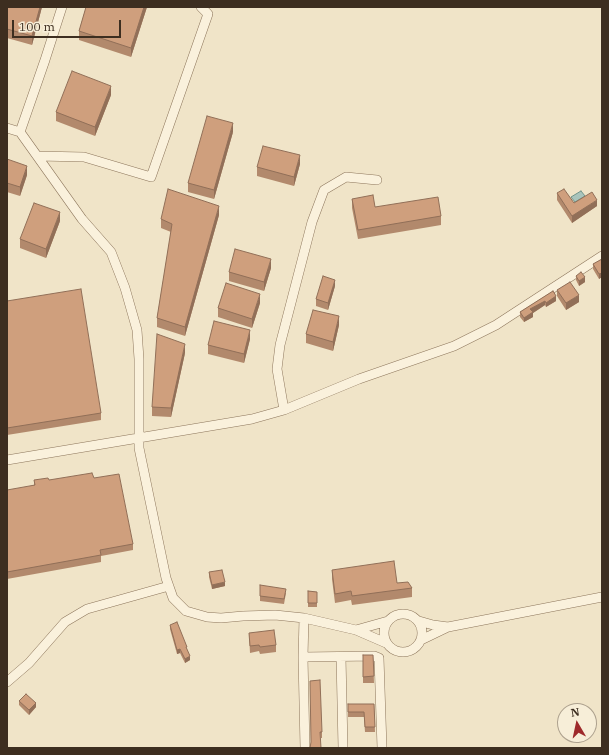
<!DOCTYPE html>
<style>
body{margin:0}
#map{position:relative;width:609px;height:755px;overflow:hidden;background:#f0e4c8;font-family:"IBM Plex Serif",serif}
canvas{display:block}
.frame{position:absolute;inset:0;border:8px solid #3d2e20;pointer-events:none}
.north{position:absolute;left:557px;top:703px;width:40px;height:40px;box-sizing:border-box;background:#f7eed8;border:1px solid #ada18e;border-radius:50%;rotate:351deg;font-size:11px;font-weight:700;line-height:16px;text-align:center;color:#3d2e20}
.north::after{content:'';display:block;margin:auto;width:14px;height:18px;background:#9e2a2b;clip-path:polygon(50% 0,100% 100%,50% 72%,0 100%)}
.scale{position:absolute;left:12px;top:20px;width:109px;height:18px;box-sizing:border-box;border:2px solid #3d2e20;border-top:0;padding-left:5px;font-size:12px;line-height:14px;white-space:nowrap;color:#3d2e20;-webkit-text-stroke:3px #f7eed8;paint-order:stroke}
</style>
<div id="map">
<canvas width="609" height="755"></canvas>
<div class="frame"></div>
<div class="north">N</div>
<div class="scale">100 m</div>
</div>
<script>
const ctx = document.querySelector('canvas').getContext('2d');
ctx.lineJoin = 'round';
function fillPath(path, color) {
  ctx.fillStyle = color;
  ctx.fill(path, 'evenodd');
}
function shape(rows) {
  const path = new Path2D();
  for (const r of rows) {
    if (r.length === 3) {
      path.moveTo(r[0] + r[2], r[1]);
      path.arc(r[0], r[1], r[2], 0, 2 * Math.PI);
      continue;
    }
    path.moveTo(r[0], r[1]);
    for (let i = 2; i < r.length; i += 2) path.lineTo(r[i], r[i + 1]);
  }
  return path;
}
function trace(path, color, width, dash) {
  ctx.strokeStyle = color;
  ctx.lineWidth = width;
  ctx.lineCap = dash ? 'butt' : 'round';
  ctx.setLineDash(dash || []);
  ctx.stroke(path);
}
const water = shape([
 [581,191,585,196,575,202,571,197,581,191]
]);
const minor = shape([
 [7,128,20,132,82,219,111,252,125,288,137,330,139,359,139,448,166,578,173,598,186,611,207,617,221,618,243,616,275,615,304,618,356,630,386,643],
 [20,132,45,60,62,7],
 [38,156,84,157,151,177,208,14,201,7],
 [284,410,277,369,280,345,312,222,324,190,346,177,377,180],
 [7,460,252,419,284,410,359,379,454,346,496,325,602,256],
 [403,633,19],
 [304,618,303,657,305,748],
 [419,621,433,625,448,627],
 [356,630,388,621],
 [421,640,448,627,602,597],
 [303,657,374,656,379,658,382,748],
 [341,657,343,748],
 [7,682,29,663,65,622,87,609,169,586]
]);
const wall = shape([
 [7,7,42,7,32,45,7,38],
 [86,7,147,7,131,57,79,40,79,31],
 [111,95,95,136,56,121,56,112],
 [233,132,214,199,188,192,188,183],
 [7,159,27,175,20,196,7,192],
 [300,164,294,186,257,176,257,167],
 [557,193,574,203,597,206,572,223,557,200],
 [352,199,375,207,441,216,441,225,358,239,352,208],
 [219,215,185,336,157,327,157,318,171,232,161,228,161,219],
 [60,221,46,258,20,248,20,239],
 [602,259,602,277,599,279,593,269,593,264],
 [271,268,264,291,229,281,229,272],
 [576,276,585,282,579,286,576,280],
 [335,286,328,310,316,306,316,299],
 [557,290,579,302,566,310,557,296],
 [553,291,556,301,546,307,545,305,533,313,533,317,524,322,520,317,520,312],
 [7,301,101,413,101,420,7,435],
 [260,303,252,328,218,317,218,308],
 [601,323,602,323,602,332,601,330],
 [339,325,333,351,306,343,306,334],
 [250,339,244,363,208,354,208,345],
 [185,353,171,417,152,416,152,407],
 [94,478,133,544,133,550,101,556,101,562,7,579,7,495,34,485,34,480,49,480],
 [332,570,397,583,412,588,412,597,352,605,351,600,335,603,332,579],
 [209,572,225,586,212,589,209,577],
 [260,585,286,593,284,604,260,601],
 [308,591,317,592,317,607,308,607],
 [170,625,190,660,185,663,180,653,177,654,170,629],
 [249,633,276,645,276,652,260,654,259,651,250,653],
 [363,655,373,655,374,683,363,683],
 [310,681,322,732,322,738,321,738],
 [19,701,36,707,29,715,19,705],
 [348,704,374,704,375,732,365,732,364,717,348,717]
]);
const shadedWall = shape([
 [40,7,42,7,32,45,32,36],
 [144,7,147,7,131,57,131,48],
 [111,86,111,95,95,136,95,127],
 [233,123,233,132,214,199,214,190],
 [300,155,300,164,294,186,294,177],
 [27,166,27,175,20,196,20,187],
 [597,200,597,206,572,223,572,216],
 [219,206,219,215,185,336,185,327],
 [60,212,60,221,46,258,46,249],
 [271,259,271,268,264,291,264,282],
 [602,273,602,277,599,279,599,274],
 [585,277,585,282,579,286,579,281],
 [335,280,335,286,328,310,328,303],
 [260,294,260,303,252,328,252,319],
 [579,295,579,302,566,310,566,303],
 [556,296,556,301,546,307,546,303],
 [545,301,545,305,533,313,533,317,524,322,524,318,530,309],
 [339,316,339,325,333,351,333,342],
 [250,330,250,339,244,363,244,354],
 [185,344,185,353,171,417,171,408],
 [225,582,225,586,212,589,212,585],
 [180,649,180,653,177,654,177,650],
 [190,656,190,660,185,663,185,659],
 [36,703,36,707,29,715,29,710]
]);
const building = shape([
 [7,7,40,7,32,36,7,29,7,7],
 [86,7,144,7,131,48,79,31,86,7],
 [72,71,111,86,95,127,56,112,72,71],
 [207,116,233,123,214,190,188,183,207,116],
 [263,146,300,155,294,177,257,167,263,146],
 [7,159,27,166,20,187,7,183,7,159],
 [168,189,219,206,185,327,157,318,172,224,161,219,168,189],
 [564,189,574,203,592,192,597,200,572,216,557,193,564,189],
 [373,195,375,207,438,197,441,216,358,230,352,199,373,195],
 [34,203,60,212,46,249,20,239,34,203],
 [235,249,271,259,264,282,229,272,235,249],
 [602,259,602,273,599,274,593,264,602,259],
 [581,272,585,277,579,281,576,276,581,272],
 [323,276,335,280,328,303,316,299,323,276],
 [570,282,579,295,566,303,557,290,570,282],
 [226,283,260,294,252,319,218,308,226,283],
 [81,289,101,413,7,428,7,301,81,289],
 [553,291,556,296,546,303,545,301,530,309,533,312,524,318,520,312,553,291],
 [313,310,339,316,333,342,306,334,313,310],
 [214,321,250,330,244,354,208,345,214,321],
 [157,334,185,344,171,408,152,407,157,334],
 [92,473,94,478,119,474,133,544,100,550,101,555,7,572,7,490,35,485,34,480,48,478,49,480,92,473],
 [394,561,397,583,408,582,412,588,352,596,351,591,335,594,332,570,394,561],
 [222,570,225,582,212,585,209,572,222,570],
 [260,585,286,589,284,599,260,596,260,585],
 [308,591,317,592,317,603,308,603,308,591],
 [177,622,187,647,186,647,190,656,185,659,180,649,177,650,170,625,177,622],
 [274,630,276,645,260,647,259,645,250,646,249,633,274,630],
 [363,655,373,655,374,676,363,677,363,655],
 [320,680,322,732,320,732,321,748,310,748,311,742,310,681,320,680],
 [26,694,36,703,29,710,19,701,26,694],
 [348,704,374,704,375,727,365,727,364,712,348,712,348,704]
]);
fillPath(water, '#a9c4bc');
trace(water, '#6f938a', 1);
trace(minor, '#8d765c', 10);
trace(minor, '#faf1dc', 9);
fillPath(wall, '#b2896c');
fillPath(shadedWall, '#916f58');
fillPath(building, '#cf9f7d');
trace(building, '#916f58', 1);
</script>
